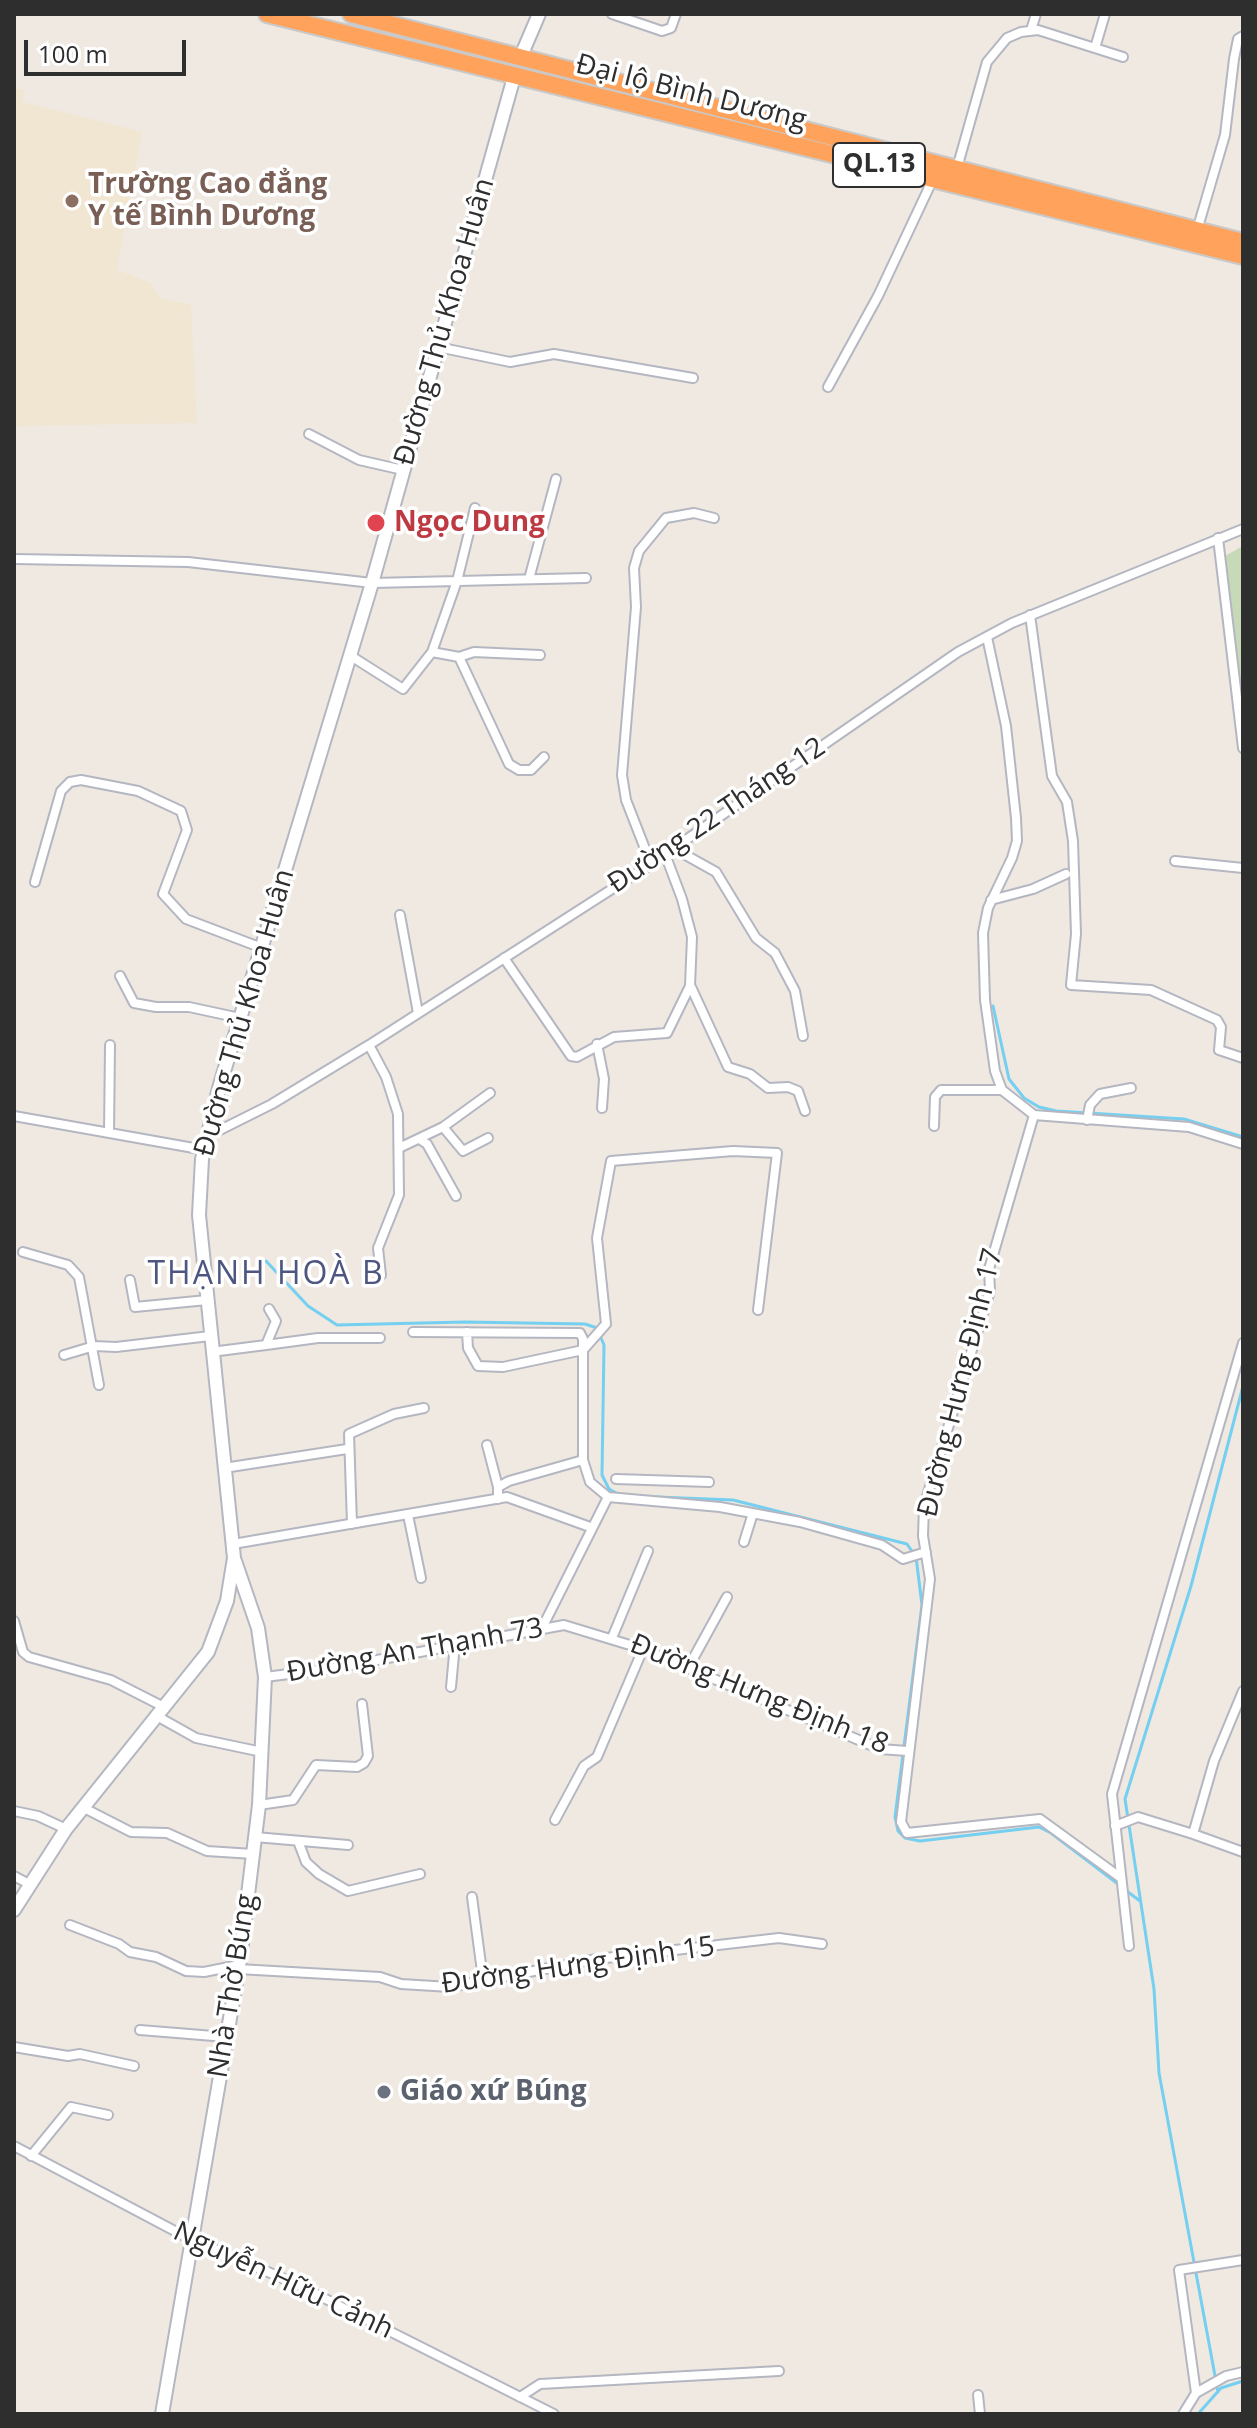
<!DOCTYPE html>
<meta charset="utf-8">
<style>
body{margin:0}
#map{position:relative;width:1257px;height:2428px;overflow:hidden;background:#efe9e1;font-family:"Open Sans",sans-serif}
canvas{display:block}
.frame{position:absolute;inset:0;border:16px solid #2e2e2e;pointer-events:none}
.scale{position:absolute;left:24px;top:40px;width:162px;height:36px;box-sizing:border-box;border:4px solid #2e2e2e;border-top:0;padding-left:10px;font-size:24px;line-height:28px;white-space:nowrap;color:#2e2e2e;-webkit-text-stroke:6px #fff;paint-order:stroke}
</style>
<div id="map">
<canvas width="1257" height="2428"></canvas>
<div class="frame"></div>
<div class="scale">100 m</div>
</div>
<script>
const ctx = document.querySelector('canvas').getContext('2d');
ctx.lineJoin = 'round';
function fillPath(path, color) {
  ctx.fillStyle = color;
  ctx.fill(path, 'evenodd');
}
function shape(rows) {
  const path = new Path2D();
  for (const r of rows) {
    path.moveTo(r[0], r[1]);
    for (let i = 2; i < r.length; i += 2) path.lineTo(r[i], r[i + 1]);
  }
  return path;
}
function trace(path, color, width, dash) {
  ctx.strokeStyle = color;
  ctx.lineWidth = width;
  ctx.lineCap = dash ? 'butt' : 'round';
  ctx.setLineDash(dash || []);
  ctx.stroke(path);
}
function write(font, color, halo, rows, align = 'center') {
  ctx.font = font + ' "Open Sans",sans-serif';
  ctx.lineWidth = 7;
  ctx.setLineDash([]);
  ctx.textBaseline = 'middle';
  ctx.strokeStyle = halo;
  ctx.fillStyle = color;
  for (const [text, x, y, turn = 0] of rows) {
    ctx.save();
    ctx.translate(x, y);
    ctx.rotate((+turn || 0) * Math.PI / 180);
    ctx.textAlign = isNaN(turn) ? turn : align;
    if (halo) ctx.strokeText(text, 0, 0);
    ctx.fillText(text, 0, 0);
    ctx.restore();
  }
}
const education = shape([
 [14,88,24,90,22,102,142,132,117,270,151,283,160,298,191,305,197,423,14,426]
]);
const cemetery = shape([
 [1243,546,1243,737,1223,557]
]);
const stream = shape([
 [993,1006,1009,1079,1024,1098,1039,1107,1056,1111,1184,1119,1243,1137],
 [266,1261,308,1306,337,1325,465,1322,585,1324,597,1328,604,1345,602,1475,609,1489,618,1494],
 [657,1497,733,1500,907,1544,916,1557,922,1605,895,1817,898,1831,905,1838,920,1841,1039,1827,1051,1833,1118,1884],
 [1124,1889,1140,1901],
 [1218,2392,1159,2073,1154,1989,1125,1799,1191,1586,1243,1386],
 [1198,2414,1221,2388,1243,2381]
]);
const street = shape([
 [612,14,662,31,671,28,676,14],
 [1031,30,1036,14],
 [1095,48,1105,14],
 [957,168,987,62,1007,38,1021,32,1038,30,1123,57],
 [1198,227,1225,135,1234,59,1238,39,1243,36],
 [438,347,510,362,554,354,693,378],
 [828,387,878,296,933,179],
 [309,434,359,460,403,470],
 [1218,538,1243,748],
 [14,559,188,562,372,583,586,578],
 [529,579,556,479],
 [1030,615,1052,776,1067,802,1073,841,1076,934,1071,985,1151,990,1217,1020,1221,1027,1219,1050,1243,1058],
 [987,637,1006,726,1016,818,1017,841,1012,858,988,908,983,933,985,1000,995,1071,1002,1090,1034,1115,1189,1127,1243,1144],
 [432,652,457,581,475,508],
 [351,656,403,689,432,652,459,657,509,764,519,770,531,770,544,757],
 [459,657,474,652,540,655],
 [673,848,716,872,756,938,775,953,795,991,803,1036],
 [1175,861,1243,868],
 [651,864,626,800,622,775,636,607,634,568,639,551,666,518,694,513,714,518],
 [35,882,61,791,70,782,81,780,138,791,181,811,187,830,163,894,186,919,262,948],
 [991,900,1033,889,1066,874],
 [400,915,418,1013],
 [504,958,571,1056,577,1057,614,1037,667,1033,690,986,692,937,682,899,665,854],
 [120,976,134,1003,156,1007,189,1007,240,1018],
 [691,987,728,1067,750,1074,768,1088,788,1087,798,1091,805,1111],
 [597,1044,604,1079,602,1108],
 [369,1045,386,1077,398,1114,399,1195,378,1248,381,1275],
 [1034,1115,989,1269,990,1291,924,1506,923,1536,930,1579,901,1822,907,1833,1040,1819,1121,1878],
 [14,1116,205,1150],
 [1087,1120,1090,1105,1100,1094,1131,1088],
 [934,1126,935,1097,941,1090,1002,1090],
 [443,1127,463,1151,488,1138],
 [109,1133,110,1045],
 [208,1136,272,1104,369,1045,651,864,958,652,1012,623,1243,529],
 [421,1140,427,1144,456,1196],
 [399,1148,443,1127,490,1093],
 [23,1252,68,1265,79,1277,99,1385],
 [130,1280,135,1307,207,1300],
 [413,1332,580,1333,583,1339,583,1460,590,1482,608,1497,720,1507,800,1522,882,1545,903,1559,926,1552],
 [467,1332,468,1348,478,1366,503,1367,583,1350,606,1324,597,1238,611,1161,733,1151,777,1153,758,1310],
 [266,1345,318,1338,380,1338],
 [211,1352,266,1345,276,1321,269,1309],
 [64,1355,94,1346,116,1347,210,1336],
 [487,1445,498,1487],
 [224,1468,347,1449],
 [616,1479,709,1482],
 [498,1499,498,1487,509,1481,583,1460],
 [408,1515,421,1578],
 [352,1524,349,1434,394,1414,424,1408],
 [744,1542,753,1513],
 [233,1544,507,1497,590,1527],
 [14,1621,23,1652,29,1657,111,1680,162,1706],
 [542,1628,608,1497],
 [612,1638,648,1551],
 [688,1668,727,1597],
 [265,1677,329,1669,564,1625,643,1649,880,1749,907,1751],
 [451,1687,455,1644],
 [155,1715,196,1738,262,1752],
 [259,1805,293,1800,316,1765,357,1767,364,1763,368,1756,362,1704],
 [82,1807,131,1832,167,1833,207,1851,253,1854],
 [14,1811,38,1816,66,1829],
 [555,1820,584,1766,597,1757,643,1649],
 [1115,1826,1138,1817,1193,1834,1214,1761,1243,1691],
 [1193,1834,1243,1852],
 [255,1837,348,1845],
 [298,1841,306,1862,319,1874,348,1891,420,1874],
 [14,1876,29,1884],
 [472,1897,483,1979],
 [70,1925,119,1944,130,1952,156,1957,186,1971,204,1972,239,1965],
 [1129,1946,1112,1794,1243,1343],
 [238,1969,380,1977,401,1984,450,1987,597,1959,779,1938,822,1944],
 [140,2030,226,2037],
 [14,2047,68,2056,80,2054,134,2066],
 [14,2146,190,2239,294,2283,554,2414],
 [31,2156,71,2107,108,2115],
 [1196,2393,1179,2270,1243,2260],
 [978,2395,980,2414],
 [520,2397,540,2384,779,2371],
 [1183,2414,1196,2393,1226,2376,1243,2372]
]);
const secondary = shape([
 [521,56,539,14],
 [14,1910,66,1829,208,1652,227,1601,234,1558,199,1215,202,1159,219,1088,372,583,514,77],
 [162,2414,240,1960,259,1805,265,1677,258,1628,235,1561]
]);
const highway = shape([
 [267,14,1243,256],
 [351,14,1243,242]
]);
const markers = [
 [72,201,8,"#8d6e63"],
 [376,523,10,"#e0444e"],
 [384,2092,8,"#6b7280"]
];
const shields = [
 [879,165,92]
];
const shieldNames = [
 ["QL.13",879,165]
];
const streetNames = [
 ["Đại lộ Bình Dương",691,93,14],
 ["Đường Thủ Khoa Huân",445,322,-74],
 ["Đường 22 Tháng 12",717,816,-34],
 ["Đường Thủ Khoa Huân",245,1013,-74],
 ["Đường Hưng Định 17",961,1383,-76],
 ["Đường An Thạnh 73",415,1651,-10],
 ["Đường Hưng Định 18",759,1695,22],
 ["Đường Hưng Định 15",578,1966,-8],
 ["Nhà Thờ Búng",233,1986,-81],
 ["Nguyễn Hữu Cảnh",283,2281,25]
];
const educationNames = [
 ["Trường Cao đẳng",88,185],
 ["Y tế Bình Dương",88,217]
];
const healthNames = [
 ["Ngọc Dung",394,523]
];
const worshipNames = [
 ["Giáo xứ Búng",400,2092]
];
const quarterNames = [
 ["THẠNH HOÀ B",266,1275]
];
fillPath(education, '#f0e6d1');
fillPath(cemetery, '#c8d9b8');
trace(stream, '#75cff0', 3);
trace(street, '#b4b7c1', 12);
trace(secondary, '#b4b7c1', 16);
trace(highway, '#c9c9c9', 20);
trace(street, '#fff', 8);
trace(secondary, '#fff', 12);
trace(highway, '#ffa35c', 16);
for (const [x, y, r, color] of markers) {
  const dot = new Path2D();
  dot.arc(x, y, r, 0, 2 * Math.PI);
  ctx.fillStyle = color;
  ctx.fill(dot);
  trace(dot, '#fff', 3);
}
for (const [x, y, w] of shields) {
  const box = new Path2D();
  box.roundRect(x - w / 2, y - 22, w, 44, 6);
  ctx.fillStyle = '#fff';
  ctx.fill(box);
  trace(box, '#2e2e2e', 2);
}
write('bold 26px', '#2e2e2e', null, shieldNames);
write('28px', '#2e2e2e', '#fff', streetNames);
write('bold 28px', '#785e54', '#fff', educationNames, 'left');
write('bold 28px', '#be3a42', '#fff', healthNames, 'left');
write('bold 28px', '#5b616d', '#fff', worshipNames, 'left');
ctx.letterSpacing = '2px';
write('32px', '#4d5680', '#fff', quarterNames);
ctx.letterSpacing = '0px';
</script>
